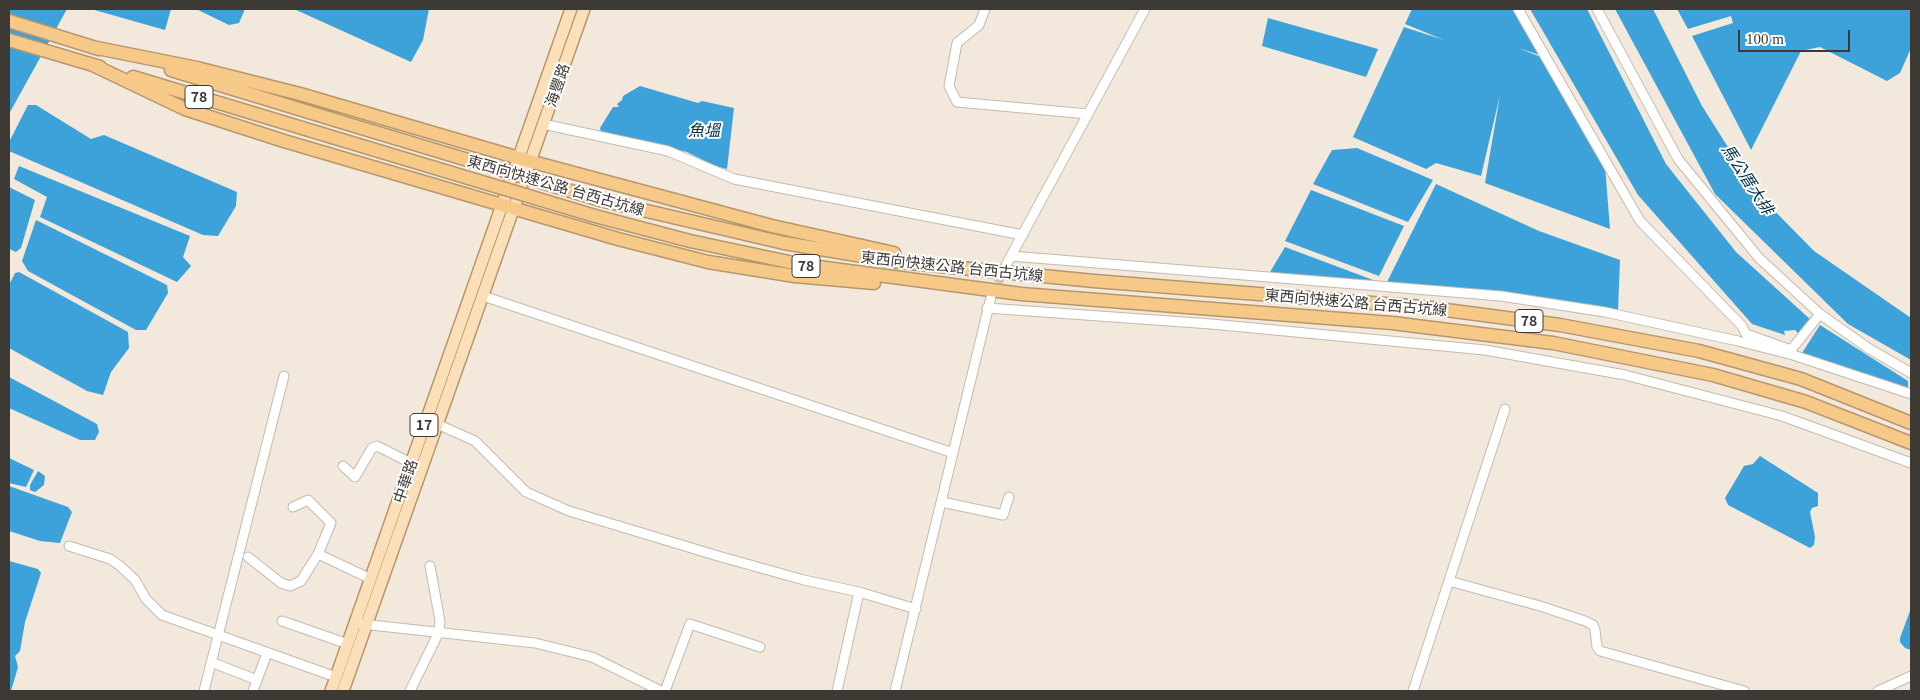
<!DOCTYPE html>
<meta charset="utf-8">
<style>
body{margin:0}
#map{position:relative;width:1920px;height:700px;overflow:hidden;background:#f2e8db;font-family:Georgia,serif}
canvas{display:block}
.frame{position:absolute;inset:0;border:10px solid #3d3934;pointer-events:none}
.scale{position:absolute;left:1738px;top:30px;width:112px;height:22px;box-sizing:border-box;border:2px solid #3d3934;border-top:0;padding-left:6px;font-size:15px;line-height:18px;white-space:nowrap;color:#3d3934;-webkit-text-stroke:4px #fff;paint-order:stroke}
</style>
<div id="map">
<canvas width="1920" height="700"></canvas>
<div class="frame"></div>
<div class="scale">100 m</div>
</div>
<script>
const ctx = document.querySelector('canvas').getContext('2d');
ctx.lineJoin = 'round';
function fillPath(path, color) {
  ctx.fillStyle = color;
  ctx.fill(path, 'evenodd');
}
function shape(rows) {
  const path = new Path2D();
  for (const r of rows) {
    path.moveTo(r[0], r[1]);
    for (let i = 2; i < r.length; i += 2) path.lineTo(r[i], r[i + 1]);
  }
  return path;
}
function trace(path, color, width, dash) {
  ctx.strokeStyle = color;
  ctx.lineWidth = width;
  ctx.lineCap = dash ? 'butt' : 'round';
  ctx.setLineDash(dash || []);
  ctx.stroke(path);
}
function write(font, color, halo, rows, align = 'center') {
  ctx.font = font + ' Georgia,"Noto Sans TC",serif';
  ctx.lineWidth = 4;
  ctx.setLineDash([]);
  ctx.textBaseline = 'middle';
  ctx.strokeStyle = halo;
  ctx.fillStyle = color;
  for (const [text, x, y, turn = 0] of rows) {
    ctx.save();
    ctx.translate(x, y);
    ctx.rotate((+turn || 0) * Math.PI / 180);
    ctx.textAlign = isNaN(turn) ? turn : align;
    if (halo) ctx.strokeText(text, 0, 0);
    ctx.fillText(text, 0, 0);
    ctx.restore();
  }
}
const water = shape([
 [9,9,67,9,9,114],
 [91,9,171,9,165,30],
 [196,9,245,9,239,23,229,25],
 [294,9,429,9,423,40,411,62],
 [1412,9,1513,9,1546,57,1518,48,1546,59,1605,166,1610,229,1485,183,1500,95,1481,176,1436,163,1426,169,1353,137,1404,27,1444,40,1405,24],
 [1530,9,1587,9,1666,164,1736,252,1811,320,1800,335,1795,330,1784,331,1785,335,1752,324,1638,195],
 [1615,9,1653,9,1702,106,1757,193,1814,251,1911,318,1911,360,1848,324,1715,194],
 [1677,9,1911,9,1911,48,1900,73,1887,81,1820,47,1801,51,1751,150,1692,36,1733,23,1731,16,1688,29],
 [1268,18,1378,49,1366,77,1262,46],
 [640,86,698,103,702,101,734,108,727,169,715,166,687,152,601,132,600,128,613,107,619,107,617,104,622,100,623,96],
 [28,105,36,105,91,139,104,135,237,192,236,206,218,236,203,235,9,151,9,142],
 [1357,148,1433,180,1408,222,1313,184,1332,150],
 [19,166,190,236,183,257,191,266,177,282,40,217,47,197,14,179],
 [1436,184,1539,231,1620,260,1618,310,1503,294,1386,284],
 [9,187,35,200,21,248,16,252,9,249],
 [1311,190,1404,226,1379,276,1285,241],
 [36,220,167,285,168,293,146,330,136,330,28,271,22,261],
 [1285,247,1381,283,1270,272],
 [19,272,128,332,129,348,111,372,103,395,87,391,9,348,9,285,15,273],
 [1820,325,1908,381,1908,388,1802,353],
 [9,377,97,424,99,432,95,440,80,440,9,408],
 [1760,456,1818,493,1818,506,1812,508,1810,512,1815,537,1814,545,1810,548,1728,505,1725,498,1744,466,1753,464],
 [9,458,34,470,26,487,9,483],
 [38,471,45,476,44,485,35,492,30,490,30,485],
 [9,486,68,507,72,512,60,543,40,541,9,531],
 [9,561,38,569,41,573,25,622,20,651,15,656,18,667,11,691,9,691],
 [1911,608,1911,650,1905,648,1900,642,1900,638]
]);
const minorTunnel = shape([
 [992,295,1005,268]
]);
const minor = shape([
 [985,9,979,25,957,43,949,86,957,102,1088,114],
 [1518,9,1640,221,1742,326,1746,334,1791,350,1820,314,1868,348,1911,373],
 [1597,9,1678,159,1759,258,1820,314],
 [543,124,668,151,734,179,1023,235],
 [1011,256,1501,296,1605,312,1738,341,1793,355,1911,394],
 [1006,265,1145,9],
 [483,296,953,453],
 [987,308,1211,324,1485,350,1625,375,1782,416,1911,463],
 [437,424,475,441,526,492,569,511,718,556,804,580,859,592,916,609],
 [343,466,355,477,372,448,377,446,411,463],
 [942,502,1003,515,1009,497],
 [69,546,110,559,119,565,135,580,146,599,162,615,336,677],
 [318,554,371,579],
 [248,557,281,583,290,586,301,581,318,554,331,523,308,500,293,507],
 [1449,581,1540,606,1585,621,1593,625,1595,630,1597,647,1600,651,1744,691],
 [282,621,348,644],
 [362,624,535,643,592,657,661,691],
 [211,662,257,680],
 [204,691,284,376],
 [253,691,267,653],
 [410,691,439,632,440,621,430,566],
 [665,691,690,624,760,647],
 [837,691,859,592],
 [895,691,991,297],
 [1413,691,1505,409],
 [1878,691,1911,676]
]);
const major = shape([
 [331,691,571,9],
 [343,691,584,9]
]);
const highway = shape([
 [9,21,99,49],
 [9,40,100,67],
 [92,47,197,68,300,94,529,161,772,226,894,253],
 [93,65,185,109,284,141,618,239,708,262,795,276,874,283],
 [171,70,335,120],
 [133,77,332,137],
 [604,201,784,243,899,262,1094,281,1423,307,1560,325,1699,351,1801,379,1911,423],
 [595,216,690,241,803,265,1021,294,1392,323,1553,343,1713,375,1806,402,1911,443]
]);
const highwayBridge = shape([
 [335,120,604,201],
 [332,137,595,216]
]);
const shields = [
 [199,97,28],
 [806,266,28],
 [1529,321,28],
 [424,425,28]
];
const shieldNames = [
 ["78",199,97],
 ["78",806,266],
 ["78",1529,321],
 ["17",424,425]
];
const streetNames = [
 ["海豐路",557,85,-71],
 ["東西向快速公路 台西古坑線",556,185,16],
 ["東西向快速公路 台西古坑線",952,266,6],
 ["東西向快速公路 台西古坑線",1356,302,5],
 ["中華路",405,481,-71]
];
const waterNames = [
 ["魚塭",704,130],
 ["馬公厝大排",1748,179,57]
];
fillPath(water, '#3ca2d9');
trace(minorTunnel, '#cec5ba', 9, [9, 4.5]);
trace(minor, '#c4baad', 11);
trace(major, '#b6976b', 14);
trace(highway, '#b6976b', 15);
trace(minor, '#fff', 9);
trace(major, '#fadfb8', 11);
trace(highway, '#f7c989', 12);
trace(highwayBridge, '#b6976b', 15, []);
trace(highwayBridge, '#f7c989', 12);
for (const [x, y, w] of shields) {
  const box = new Path2D();
  box.roundRect(x - w / 2, y - 11.5, w, 23, 4);
  ctx.fillStyle = '#fff';
  ctx.fill(box);
  trace(box, '#3d3934', 1);
}
write('bold 14px', '#3d3934', null, shieldNames);
write('15px', '#3d3934', '#fff', streetNames);
write('italic 16px', '#002d43', '#fff', waterNames);
</script>
